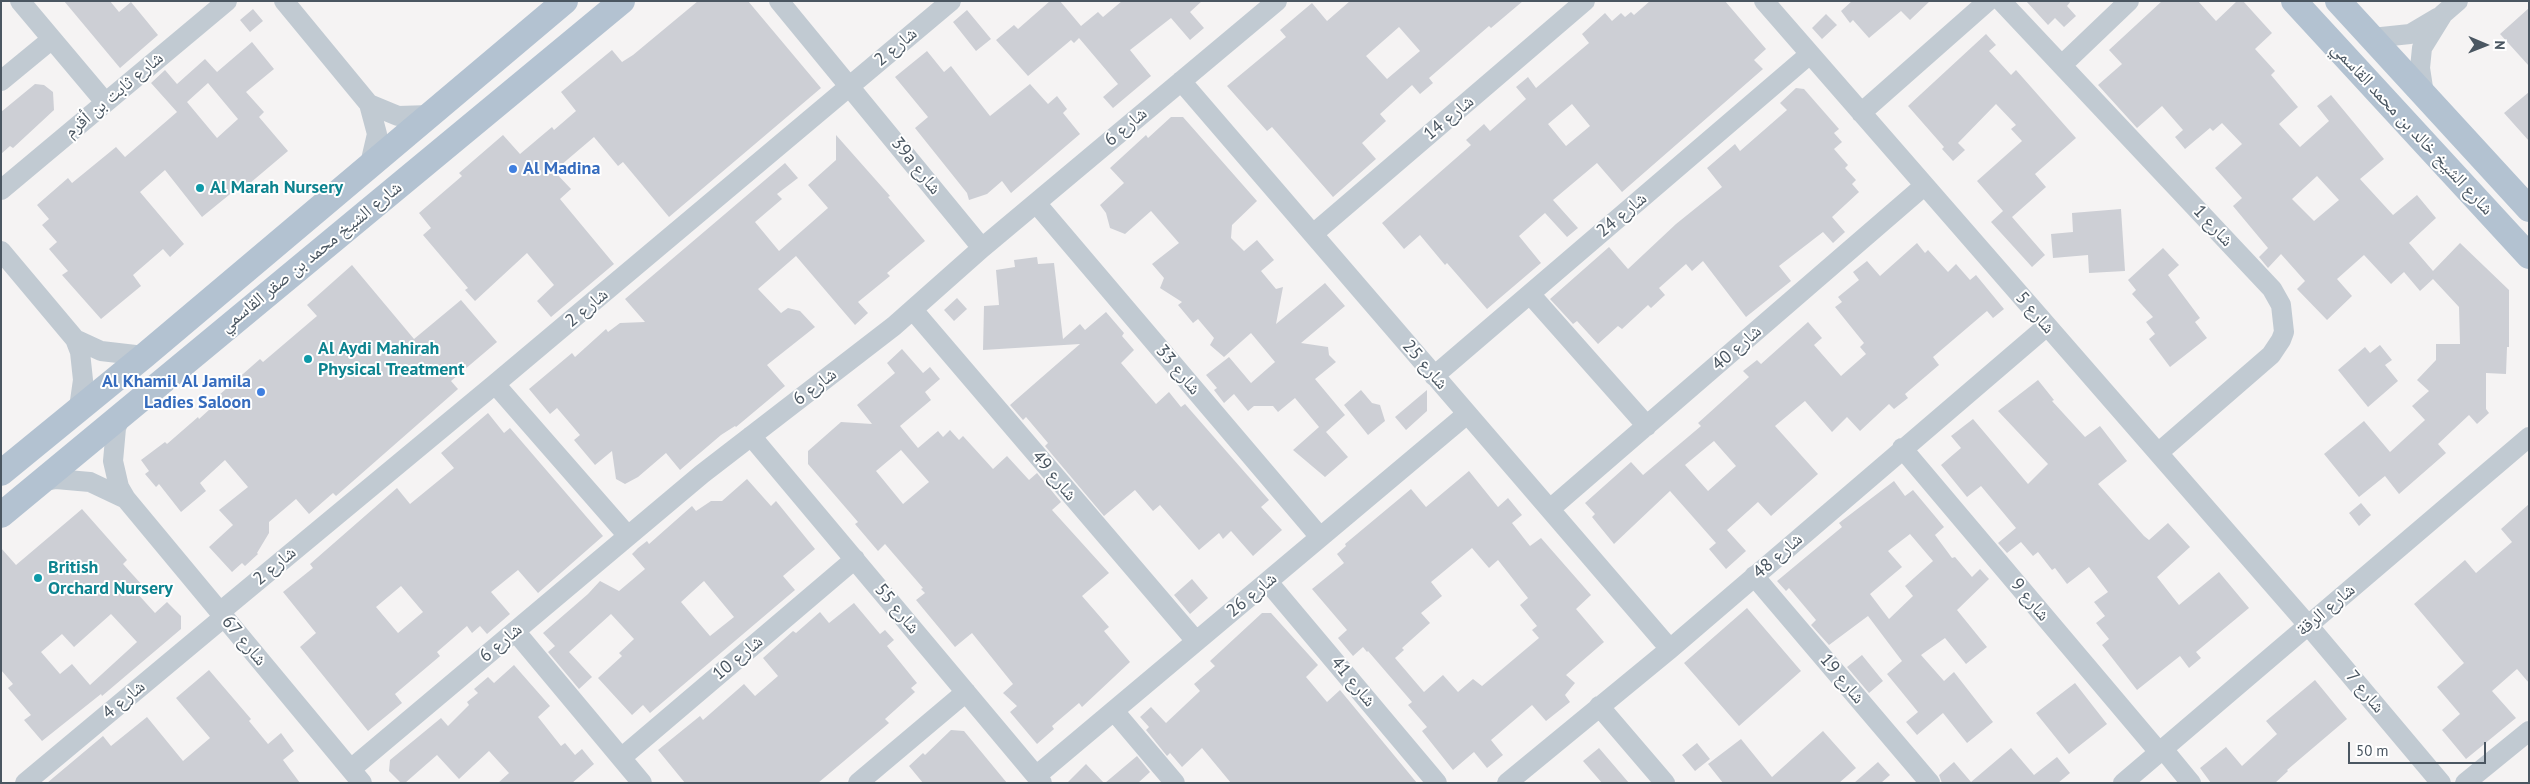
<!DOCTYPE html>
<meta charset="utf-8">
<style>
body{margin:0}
#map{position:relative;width:2530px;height:784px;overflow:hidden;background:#f5f3f3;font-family:"PT Sans",sans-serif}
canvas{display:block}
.frame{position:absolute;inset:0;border:2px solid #4a5661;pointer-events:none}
.north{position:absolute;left:2460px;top:20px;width:50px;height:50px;-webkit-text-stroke:4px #fff;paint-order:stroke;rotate:91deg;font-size:14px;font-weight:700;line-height:20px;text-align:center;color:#4a5661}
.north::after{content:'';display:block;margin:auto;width:18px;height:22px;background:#4a5661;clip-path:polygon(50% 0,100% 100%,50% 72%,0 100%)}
.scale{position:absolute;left:2348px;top:742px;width:138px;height:22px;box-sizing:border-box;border:2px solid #4a5661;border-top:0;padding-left:6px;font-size:15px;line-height:18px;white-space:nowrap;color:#4a5661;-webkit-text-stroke:4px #fff;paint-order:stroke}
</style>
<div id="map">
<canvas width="2530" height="784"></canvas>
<div class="frame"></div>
<div class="north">N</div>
<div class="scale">50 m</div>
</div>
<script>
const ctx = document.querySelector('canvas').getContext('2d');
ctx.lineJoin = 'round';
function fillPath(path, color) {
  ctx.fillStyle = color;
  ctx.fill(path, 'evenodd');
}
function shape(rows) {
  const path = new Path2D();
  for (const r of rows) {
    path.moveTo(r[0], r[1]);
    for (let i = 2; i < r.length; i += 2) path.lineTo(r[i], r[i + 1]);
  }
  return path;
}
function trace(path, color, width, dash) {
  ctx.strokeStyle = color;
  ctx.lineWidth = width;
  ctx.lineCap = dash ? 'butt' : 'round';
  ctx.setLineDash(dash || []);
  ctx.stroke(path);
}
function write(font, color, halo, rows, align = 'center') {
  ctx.font = font + ' "PT Sans","Noto Naskh Arabic",sans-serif';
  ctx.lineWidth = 4;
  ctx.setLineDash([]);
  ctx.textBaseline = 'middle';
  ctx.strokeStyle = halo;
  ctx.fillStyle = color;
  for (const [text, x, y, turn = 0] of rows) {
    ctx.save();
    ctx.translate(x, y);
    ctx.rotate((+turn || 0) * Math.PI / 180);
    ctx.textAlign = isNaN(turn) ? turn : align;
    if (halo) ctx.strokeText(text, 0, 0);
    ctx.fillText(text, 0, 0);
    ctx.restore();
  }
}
const building = shape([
 [64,1,110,1,119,12,131,2,158,35,120,68],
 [698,1,748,1,821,88,669,217,623,162,618,166,594,137,554,171,571,189,560,199,614,264,551,317,537,301,554,285,527,253,475,301,465,290,468,288,423,235,431,228,419,213,462,176,459,173,503,135,520,154,552,127,554,130,576,111,561,92,612,50,622,62,633,55],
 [1050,1,1060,1,1081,26,1098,12,1103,17,1122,1,1202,1,1190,12,1204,28,1190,40,1171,18,1130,50,1151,76,1113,108,1103,97,1118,84,1079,38,1074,43,1071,40,1028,76,996,40,1014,25,1018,29],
 [1350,1,1523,1,1491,28,1489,26,1429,78,1433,83,1420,94,1412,85,1380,114,1386,121,1362,143,1376,159,1333,197,1272,127,1267,131,1227,86,1286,37,1280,30,1312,3,1327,21],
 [1399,27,1420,51,1387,79,1366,56],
 [1650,1,1725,1,1766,49,1754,60,1763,69,1622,192,1597,163,1553,200,1578,228,1567,237,1545,213,1519,236,1541,263,1487,309,1447,263,1445,265,1420,235,1404,249,1382,223,1471,145,1466,140,1484,124,1490,131,1526,99,1516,87,1528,77,1536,88,1589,43,1582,34,1605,13,1612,21,1621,13,1625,17,1631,12,1634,15],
 [1572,104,1590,126,1566,146,1548,124],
 [1852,1,1930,1,1910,20,1901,11,1869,38,1853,20,1850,23,1841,11],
 [2026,1,2071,1,2067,6,2076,16,2064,27,2055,18,2048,25],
 [2162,1,2198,1,2216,21,2237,1,2243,1,2272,33,2255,49,2275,71,2271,75,2298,107,2279,124,2300,147,2329,121,2317,106,2331,95,2384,159,2360,179,2393,215,2417,195,2436,218,2409,243,2433,271,2460,243,2509,290,2509,347,2507,347,2506,374,2486,373,2486,409,2489,413,2477,424,2469,415,2438,444,2446,453,2399,494,2385,476,2359,497,2324,454,2364,421,2390,452,2425,420,2412,406,2429,391,2417,380,2436,360,2436,344,2460,344,2459,307,2433,279,2420,291,2404,272,2391,284,2364,255,2337,279,2352,296,2327,320,2297,289,2305,281,2281,254,2268,268,2259,257,2268,248,2233,206,2242,198,2215,168,2242,144,2222,123,2213,131,2210,128,2185,149,2175,137,2183,130,2162,106,2137,128,2098,85,2122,64,2109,50],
 [2317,176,2339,200,2314,221,2292,199],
 [2529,8,2529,66,2500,34],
 [253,9,263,21,250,32,240,20],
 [967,10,991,39,976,51,953,22],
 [1826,14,1837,25,1822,39,1812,28],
 [1986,34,1996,45,1989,51,2011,75,2016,70,2076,138,2035,174,2046,187,2012,217,2045,255,2032,267,1991,222,2003,211,1977,181,2022,141,2011,129,2016,125,1996,104,1958,143,1965,150,1953,161,1942,149,1944,147,1908,106],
 [252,42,274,69,246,92,264,112,259,117,288,151,243,189,240,186,202,217,165,170,140,192,184,244,170,257,163,249,133,275,141,286,101,319,62,275,68,271,49,249,57,242,42,225,49,219,37,205,68,178,72,183,116,147,125,157,177,112,151,83,165,70,177,84,205,59,217,72],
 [208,83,238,119,217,138,187,102],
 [927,51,944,72,951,66,990,116,1030,84,1048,104,1057,96,1067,109,1063,113,1080,134,1011,193,1002,181,987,194,969,200,967,193,915,128,928,117,895,77],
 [35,84,44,85,53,92,54,110,13,148,10,146,1,154,1,112],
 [1796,88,1804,89,1839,129,1834,133,1842,142,1834,149,1848,165,1845,168,1856,180,1852,184,1859,192,1832,217,1845,232,1833,243,1823,232,1779,266,1791,281,1746,317,1703,261,1692,271,1686,264,1659,288,1665,295,1651,308,1648,305,1622,329,1618,326,1598,344,1577,321,1573,324,1550,299,1609,247,1628,269,1676,224,1722,187,1707,168,1735,144,1740,151,1787,110,1780,103],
 [2529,92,2529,141,2504,113],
 [1171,117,1183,117,1257,201,1232,225,1231,238,1244,251,1257,240,1274,260,1261,271,1276,289,1283,287,1276,324,1325,283,1345,306,1301,343,1328,347,1329,355,1336,362,1315,379,1345,415,1326,432,1348,457,1325,477,1293,450,1319,427,1295,398,1278,412,1273,406,1254,406,1248,411,1234,394,1224,403,1214,390,1217,388,1206,375,1229,357,1251,383,1275,362,1251,333,1224,357,1210,345,1214,338,1198,319,1193,323,1178,305,1182,302,1160,288,1164,278,1152,264,1179,243,1151,211,1125,234,1110,228,1106,213,1100,205,1124,183,1110,168,1146,135,1148,138],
 [836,135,890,196,888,197,925,241,887,273,890,276,858,302,868,313,855,325,796,256,758,289,781,313,788,308,800,311,815,327,767,365,785,386,736,427,735,426,721,435,680,470,666,453,638,477,625,484,616,479,612,451,595,465,574,440,580,435,557,408,550,414,529,389,572,353,575,357,606,329,608,332,620,323,645,322,625,299,785,163,798,178,777,194,782,199,755,222,779,251,828,208,808,185,836,160],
 [2121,209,2125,271,2089,273,2088,255,2053,258,2051,234,2073,232,2072,213],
 [1917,243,1925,253,1928,250,1948,272,1956,264,1970,280,1976,275,2004,309,1993,318,1987,311,1933,357,1939,365,1905,394,1908,398,1894,409,1889,404,1860,431,1847,417,1832,432,1805,401,1775,426,1818,474,1771,516,1758,502,1727,530,1746,551,1726,569,1709,549,1716,543,1670,491,1614,544,1592,517,1595,514,1585,503,1631,462,1643,475,1701,426,1698,423,1749,377,1743,371,1757,360,1761,364,1808,322,1822,338,1814,345,1841,376,1866,354,1860,347,1864,343,1835,307,1842,302,1838,297,1859,280,1853,272,1867,261,1880,276],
 [1714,441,1736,466,1708,491,1685,465],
 [2163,248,2179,265,2168,275,2200,318,2195,322,2207,338,2170,367,2149,339,2155,334,2146,322,2153,317,2132,294,2136,290,2128,280],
 [1037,257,1038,264,1054,263,1063,339,1080,324,1085,330,1106,312,1124,333,1122,336,1134,350,1121,363,1156,404,1169,392,1181,407,1185,404,1269,500,1261,507,1282,530,1253,556,1231,531,1223,539,1219,533,1199,550,1160,505,1153,511,1135,490,1104,516,1045,446,1048,443,1026,417,1023,420,1010,405,1080,344,983,350,984,306,999,305,996,270,1015,267,1014,260],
 [352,265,414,339,461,300,497,342,451,381,458,389,336,496,333,493,309,514,296,499,269,522,269,533,257,553,258,554,245,566,242,563,232,572,209,547,233,525,219,510,248,487,225,460,200,483,206,491,181,512,159,484,156,487,145,474,149,471,141,460,165,442,167,444,198,417,199,419,221,399,218,396,260,359,263,362,317,316,307,305],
 [957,298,967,309,954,321,944,310],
 [2380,345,2392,360,2385,365,2398,381,2368,407,2338,370,2365,347,2370,353],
 [902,349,923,373,930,367,940,379,925,392,931,400,900,426,918,448,938,431,943,437,950,430,959,440,963,436,993,469,1007,456,1029,480,1037,473,1061,502,1052,510,1109,573,1082,596,1109,627,1104,631,1130,662,1082,707,1079,703,1052,726,1054,729,1037,744,1010,712,1017,706,1003,693,1013,684,972,633,955,647,916,600,925,593,921,589,923,588,885,544,878,551,855,524,858,522,808,464,808,451,841,422,872,424,857,405,895,373,887,363],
 [901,450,929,482,903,504,876,471],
 [2038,380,2054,400,2052,401,2085,437,2100,426,2127,461,2098,484,2144,536,2149,540,2168,523,2190,547,2157,577,2179,605,2219,572,2249,608,2196,652,2201,658,2189,668,2180,656,2137,690,2102,645,2109,639,2096,623,2105,616,2094,602,2108,592,2089,567,2067,584,2055,568,2052,570,2038,552,2033,556,2021,542,2007,553,1998,543,2016,528,1981,486,1967,497,1941,465,1961,448,1951,436,1973,419,2028,484,2048,464,1998,411],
 [1361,390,1372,403,1380,405,1385,421,1368,435,1344,405],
 [1427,390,1427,411,1406,430,1395,417],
 [488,413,504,433,510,428,603,536,538,593,518,570,491,592,510,614,487,634,480,626,472,633,467,626,437,652,440,656,395,694,402,703,368,731,300,647,316,633,283,592,313,568,310,564,397,488,410,504,454,468,441,453],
 [401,586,423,612,398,633,376,607],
 [1469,471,1498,507,1508,498,1522,515,1512,523,1530,546,1541,538,1591,595,1576,609,1604,642,1566,675,1575,683,1565,695,1570,702,1546,721,1532,705,1491,740,1503,755,1487,768,1474,752,1453,770,1422,731,1427,727,1408,705,1412,702,1368,651,1367,652,1363,647,1353,656,1338,638,1347,630,1312,589,1344,563,1337,554,1346,546,1345,544,1411,489,1426,507],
 [1472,548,1489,568,1498,560,1528,598,1520,605,1537,626,1532,630,1539,638,1482,686,1473,679,1458,692,1443,675,1424,692,1395,658,1404,650,1402,648,1430,623,1421,613,1442,596,1431,582],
 [747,479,771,506,776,501,815,549,783,576,795,590,650,713,643,705,632,715,598,678,622,656,619,653,634,639,611,614,569,652,592,677,579,689,548,652,555,646,543,633,588,594,600,581,619,591,645,569,632,554,638,548,647,541,649,544,692,506,696,511,711,501,722,501],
 [704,581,734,617,710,636,681,602],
 [1894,481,1905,496,1913,490,1944,527,1935,535,1952,558,1955,557,1972,577,1980,569,1989,579,1957,610,1987,647,1966,664,1945,638,1921,655,1944,681,1954,672,1993,722,1967,743,1943,713,1917,735,1906,722,1918,712,1887,674,1902,661,1868,616,1829,645,1811,625,1816,620,1789,588,1786,591,1777,581,1842,527,1839,523],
 [1910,534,1933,561,1905,586,1913,596,1889,619,1870,594,1902,567,1888,551],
 [2361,503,2371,515,2359,526,2349,513],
 [2529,504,2529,683,2517,669,2492,691,2516,718,2466,759,2442,730,2460,714,2437,687,2464,663,2414,604,2465,560,2476,573,2512,542,2501,529],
 [82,509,127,560,123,564,143,586,136,592,155,613,167,602,181,616,181,629,102,696,101,694,42,741,24,720,31,715,8,688,13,684,1,670,1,548,16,565],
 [111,614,137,642,90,685,72,664,60,674,41,652,62,634,74,647],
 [1192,579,1208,598,1190,614,1174,595],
 [854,603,880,634,885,630,894,640,887,646,917,683,911,688,915,692,885,719,889,723,818,783,685,783,658,750,700,716,703,720,744,684,755,696,778,676,763,658,793,631,796,633,820,612,829,623],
 [1747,608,1801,671,1739,726,1684,663],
 [1262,613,1271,613,1318,665,1306,677,1327,702,1340,690,1417,783,1231,783,1202,748,1182,767,1170,753,1167,756,1146,730,1149,727,1140,717,1151,707,1166,723,1200,691,1194,684,1215,666,1210,661],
 [1862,655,1883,681,1869,693,1847,667],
 [514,665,550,706,538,717,561,746,565,743,575,755,582,749,594,764,572,783,498,783,509,773,489,751,459,779,437,755,405,783,401,783,389,771,390,760,441,718,448,726,469,705,467,702,478,693,474,689,488,677,494,683],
 [209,670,251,719,249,721,268,744,281,733,294,751,283,760,300,783,47,783,103,736,111,746,147,717,183,761,210,738,176,698],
 [2315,680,2347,719,2287,770,2288,771,2275,783,2211,783,2200,768,2226,747,2242,766,2277,734,2266,721],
 [2075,683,2107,724,2069,754,2036,713],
 [951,730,964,731,1007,783,923,783,909,766,923,753,925,755],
 [1823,731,1856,768,1839,783,1723,783,1708,764,1741,739,1772,777],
 [1697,743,1710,759,1695,771,1682,755],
 [1599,748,1629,783,1602,783,1583,761],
 [2011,748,2034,775,2057,757,2070,773,2058,783,1942,783,1939,775,1954,762,1971,782],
 [1137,756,1150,772,1138,783,1105,783],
 [1878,762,1890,775,1881,783,1854,783],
 [1086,764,1104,783,1067,783]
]);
const minor = shape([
 [20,1,105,102],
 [284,1,369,104,377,134,370,164],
 [779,1,982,248],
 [1764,1,2308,625,2441,783],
 [2001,1,2272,289,2281,305,2284,332,2281,340,2271,355,2158,453],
 [2372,38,2410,34,2437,18],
 [2062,65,2129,1],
 [1,81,52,39],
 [1181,81,1670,649],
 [2424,94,2420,68,2422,48,2443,14,2458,1],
 [369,104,398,116,430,115],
 [1861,113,1988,1],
 [1,190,227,1],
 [1036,203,1320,537],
 [1313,234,1585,1],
 [1,251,75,339,80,352,83,380,79,408],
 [1530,294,1647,426],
 [913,310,1196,641],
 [75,339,101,351,144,356],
 [1434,376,1810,54],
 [495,384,628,536],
 [122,413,116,428,113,461,119,487,126,499,362,783],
 [751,436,1042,783],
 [1902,448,2159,752],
 [40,482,56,479,90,482,126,499],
 [1550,509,1924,186],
 [1754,576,1930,783],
 [1268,582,1437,783],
 [220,612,495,384,951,1],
 [515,631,642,783],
 [1599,706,1665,783],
 [1114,711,1175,783],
 [2163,749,2191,783],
 [621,758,855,559],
 [351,769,702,474,894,326,982,248,1277,1],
 [1036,776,1467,414],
 [25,783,224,617],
 [858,783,966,692],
 [1507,783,1670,649,2047,326],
 [2123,783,2529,437],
 [2465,783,2529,731]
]);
const major = shape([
 [2294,1,2529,256],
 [2338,1,2529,209],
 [1,473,144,356,565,1],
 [1,515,622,1]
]);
const markers = [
 [513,169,5,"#3f7fe0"],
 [200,188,5,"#0f9aa8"],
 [308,359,5,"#0f9aa8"],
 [261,392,5,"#3f7fe0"],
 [38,578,5,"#0f9aa8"]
];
const streetNames = [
 ["شارع 2",896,47,-40],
 ["شارع ثابت بن أقرم",114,95,-40],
 ["شارع 14",1449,118,-40],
 ["شارع 6",1126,127,-40],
 ["شارع الشيخ خالد بن محمد القاسمي",2412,129,47],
 ["39a شارع",916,166,51],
 ["شارع 24",1622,215,-40],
 ["شارع 1",2213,226,47],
 ["شارع الشيخ محمد بن صقر القاسمي",311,257,-39],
 ["شارع 2",587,308,-40],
 ["شارع 5",2035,313,49],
 ["شارع 40",1737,348,-41],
 ["شارع 25",1425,365,49],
 ["شارع 33",1178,370,50],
 ["شارع 6",815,387,-37],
 ["شارع 49",1054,476,50],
 ["شارع 48",1778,556,-41],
 ["شارع 2",275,566,-40],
 ["شارع 26",1252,595,-40],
 ["شارع 9",2030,600,50],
 ["شارع 55",897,609,50],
 ["شارع الرقة",2326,610,-40],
 ["شارع 67",244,641,50],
 ["شارع 6",501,643,-40],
 ["شارع 10",738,658,-40],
 ["شارع 19",1842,679,50],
 ["شارع 41",1353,682,50],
 ["شارع 7",2365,692,50],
 ["شارع 4",124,700,-40]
];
const shopNames = [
 ["Al Madina",523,169],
 ["Al Khamil Al Jamila",251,382,"right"],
 ["Ladies Saloon",251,403,"right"]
];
const cultureNames = [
 ["Al Marah Nursery",210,188],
 ["Al Aydi Mahirah",318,349],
 ["Physical Treatment",318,370],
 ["British",48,568],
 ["Orchard Nursery",48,589]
];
fillPath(building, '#cdcfd5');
trace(minor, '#c1cad2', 20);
trace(major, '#b3c2d1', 26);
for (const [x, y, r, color] of markers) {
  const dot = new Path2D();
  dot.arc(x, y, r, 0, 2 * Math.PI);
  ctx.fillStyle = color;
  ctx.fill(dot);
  trace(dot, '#fff', 2);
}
write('18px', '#4a5661', '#fff', streetNames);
write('bold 18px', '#366cbe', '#fff', shopNames, 'left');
write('bold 18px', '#0d838f', '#fff', cultureNames, 'left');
</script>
